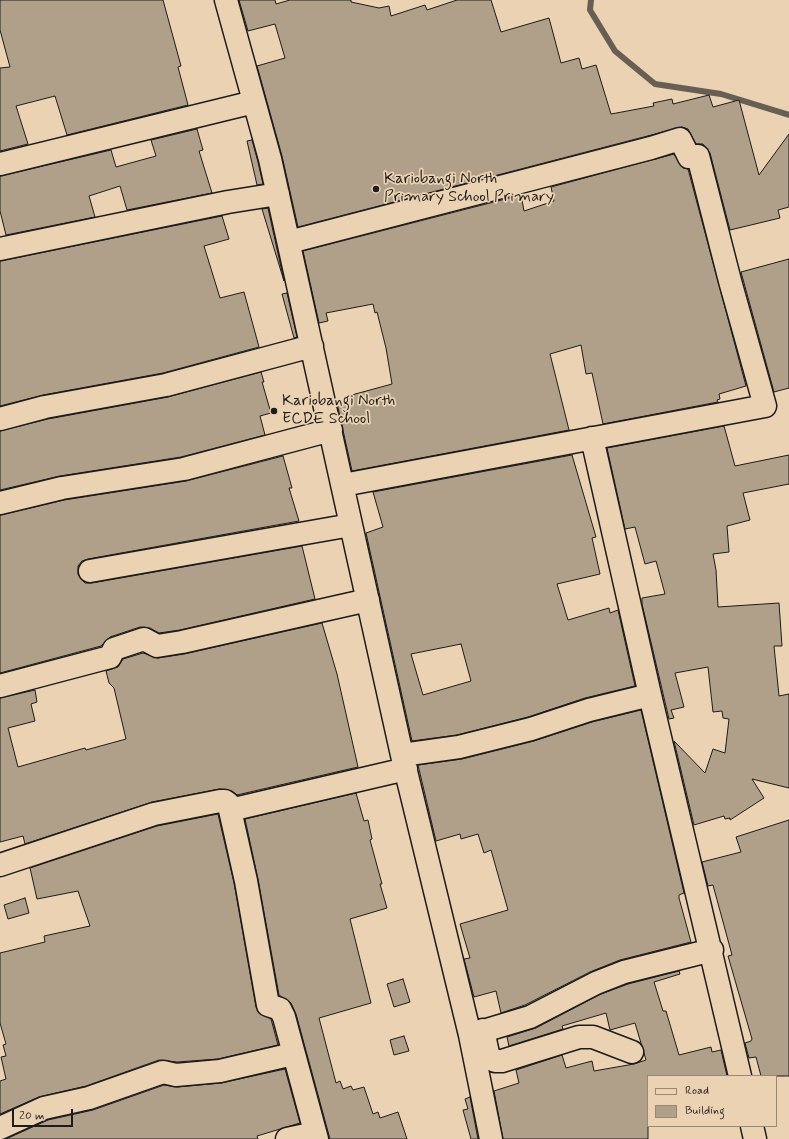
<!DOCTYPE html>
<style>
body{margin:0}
#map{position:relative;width:789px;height:1139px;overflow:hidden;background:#ead2b2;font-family:Mynerve,sans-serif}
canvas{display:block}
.legend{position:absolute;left:647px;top:1075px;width:130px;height:52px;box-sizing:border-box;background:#ead2b2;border:1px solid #988976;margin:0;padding:5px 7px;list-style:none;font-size:12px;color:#1c1c1c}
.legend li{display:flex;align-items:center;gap:8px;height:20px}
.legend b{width:20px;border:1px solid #988976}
.scale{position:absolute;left:12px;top:1109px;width:61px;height:18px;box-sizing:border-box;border:2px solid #1c1c1c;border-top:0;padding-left:5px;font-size:12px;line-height:14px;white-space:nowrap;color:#1c1c1c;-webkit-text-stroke:3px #ead2b2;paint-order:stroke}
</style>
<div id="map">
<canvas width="789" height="1139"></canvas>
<ul class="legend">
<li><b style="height:5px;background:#ead2b2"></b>Road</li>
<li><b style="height:11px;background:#b1a089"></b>Building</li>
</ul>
<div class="scale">20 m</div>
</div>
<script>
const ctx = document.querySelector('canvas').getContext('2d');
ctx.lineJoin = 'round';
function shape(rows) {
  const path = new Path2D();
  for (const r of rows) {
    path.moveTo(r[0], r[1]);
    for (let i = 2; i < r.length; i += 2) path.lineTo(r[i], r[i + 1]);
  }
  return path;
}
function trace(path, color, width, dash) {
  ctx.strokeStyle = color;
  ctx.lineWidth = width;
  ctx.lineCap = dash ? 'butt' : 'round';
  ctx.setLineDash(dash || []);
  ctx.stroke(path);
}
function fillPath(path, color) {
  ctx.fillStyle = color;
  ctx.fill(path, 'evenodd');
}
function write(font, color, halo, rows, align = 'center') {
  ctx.font = font + ' Mynerve,sans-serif';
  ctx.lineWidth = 3.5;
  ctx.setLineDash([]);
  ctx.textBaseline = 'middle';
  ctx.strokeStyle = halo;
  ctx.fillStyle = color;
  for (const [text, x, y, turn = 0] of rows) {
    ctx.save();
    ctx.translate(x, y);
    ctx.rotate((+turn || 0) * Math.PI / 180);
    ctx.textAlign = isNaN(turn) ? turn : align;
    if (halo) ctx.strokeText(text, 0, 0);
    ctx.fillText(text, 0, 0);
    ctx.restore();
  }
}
const stream = shape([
 [591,0,590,10,615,51,655,84,721,94,789,115]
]);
const building = shape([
 [0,0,163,0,181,66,178,67,188,105,67,135,55,96,16,106,28,144,0,151,0,68,10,67,0,30,0,0],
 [239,0,275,0,276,4,290,0,351,0,351,2,379,8,389,6,391,16,425,5,427,10,457,0,491,0,501,32,549,18,561,63,579,58,582,69,596,65,611,114,654,106,653,103,672,99,673,104,709,95,713,107,739,100,759,175,789,134,789,207,778,210,780,218,730,230,710,153,703,144,696,144,688,129,682,127,298,227,282,156,257,66,285,58,275,24,248,31,239,0],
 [197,129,203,150,199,151,212,193,127,210,120,186,89,196,95,217,6,235,0,211,0,176,111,150,116,167,156,156,151,140,197,129],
 [252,140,258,162,263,184,257,185,247,141,252,140],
 [674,154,683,168,688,169,746,386,719,394,720,399,717,400,718,402,603,424,592,373,586,374,581,345,550,354,569,430,352,471,337,403,349,400,348,396,392,384,386,348,377,312,375,313,373,304,326,313,328,321,319,323,303,251,521,195,524,211,554,201,551,187,674,154],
 [268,208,284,281,262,209,268,208],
 [222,216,229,239,204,246,220,298,244,292,259,347,163,373,43,395,0,406,0,261,222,216],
 [789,259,789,388,774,392,741,272,789,259],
 [287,293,297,337,294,338,282,294,287,293],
 [261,372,264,382,262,382,271,413,260,416,265,435,181,457,60,476,0,490,0,431,48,419,168,397,261,372],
 [724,426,735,466,789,455,789,484,743,493,750,520,727,526,729,552,713,554,716,570,718,607,779,603,782,646,774,646,779,696,789,694,789,788,752,779,764,798,730,820,730,818,725,819,724,816,694,825,674,741,705,773,713,749,725,753,729,719,723,718,722,711,713,712,708,667,675,673,684,707,671,710,674,718,669,719,642,604,642,598,665,594,656,561,645,564,635,527,625,529,607,448,724,426],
 [572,455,596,537,592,538,600,574,557,584,568,620,609,608,610,613,618,610,635,686,585,698,528,717,457,735,412,741,366,533,383,527,373,492,572,455],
 [461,644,471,681,423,695,411,654,461,644],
 [283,456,292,488,289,488,299,521,88,559,82,561,78,566,78,574,81,579,85,583,92,583,302,546,315,599,180,630,159,633,150,628,140,627,110,637,101,646,0,673,0,515,64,500,186,481,283,456],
 [322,623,337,674,358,767,237,795,232,791,220,789,152,802,25,844,23,836,0,842,0,698,35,690,37,702,31,704,35,721,8,728,18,767,85,748,86,750,126,739,114,688,109,683,106,671,118,667,123,659,143,653,158,658,184,654,322,623],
 [641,710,684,893,679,895,679,898,691,942,620,960,590,972,525,1005,501,1013,496,991,474,997,464,959,470,958,460,924,508,910,491,850,484,853,478,834,461,839,460,834,436,841,418,765,462,759,534,741,592,722,641,710],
 [356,793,364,821,368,820,372,839,370,840,382,884,380,884,387,908,350,919,371,1003,319,1018,336,1083,340,1081,343,1089,351,1086,353,1090,364,1087,373,1114,378,1112,380,1118,398,1112,407,1139,330,1139,296,1014,291,1003,279,995,258,879,245,819,356,793],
 [218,814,234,883,256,1007,259,1013,271,1019,278,1045,218,1059,177,1062,159,1060,86,1086,39,1097,0,1114,0,1081,6,1079,1,1057,6,1056,3,1045,6,1044,0,1023,0,953,45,942,44,936,90,926,78,891,37,899,30,868,157,826,218,814],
 [789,820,789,1076,761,1076,756,1057,749,1058,745,1043,751,1041,752,1039,728,956,732,955,713,885,708,886,702,862,741,852,736,837,789,820],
 [25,898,29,913,8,919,4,905,25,898],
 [679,971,680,974,654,982,663,1011,666,1011,679,1055,711,1047,712,1052,721,1050,727,1076,648,1076,648,1139,503,1139,494,1091,519,1083,516,1070,562,1055,566,1068,592,1061,594,1071,634,1064,646,1060,635,1023,610,1030,606,1013,562,1026,563,1029,509,1046,507,1037,536,1028,601,994,628,984,679,971],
 [403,979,410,1002,394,1007,387,984,403,979],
 [404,1036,409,1051,394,1055,390,1040,404,1036],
 [285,1069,300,1123,257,1136,258,1139,6,1139,48,1120,93,1110,164,1085,177,1087,221,1083,285,1069],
 [470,1097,478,1139,471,1139,463,1110,468,1109,465,1099,470,1097]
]);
const minor = shape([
 [226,0,270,159,402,755,470,1035,491,1139],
 [0,164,254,102],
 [289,242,651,148,680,139,689,157,698,156,730,281,765,406,343,485],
 [0,249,228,202,278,194],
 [0,419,45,407,166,385,312,346],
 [592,438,650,695,740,1076],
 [0,503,62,488,184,469,331,430],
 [90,571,351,525],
 [0,686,110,657,114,649,144,639,157,646,182,642,368,600],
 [402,755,459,747,531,729,589,710,650,695],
 [230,810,246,881,268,1005,280,1009,284,1017,317,1139],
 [0,865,154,814,220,801,225,801,229,804,230,810,406,769],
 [483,1030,489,1058,495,1061,502,1061,579,1037,593,1037,632,1052],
 [470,1035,530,1017,596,983,624,972,712,950],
 [752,1126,755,1139],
 [0,1128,44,1108,89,1098,163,1072,176,1075,220,1071,293,1054],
 [287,1139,315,1133]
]);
const markers = [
 [376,189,4,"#1c1c1c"],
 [274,411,4,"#1c1c1c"]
];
const poiNames = [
 ["Kariobangi North",384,180],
 ["Primary School Primary",384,198],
 ["Kariobangi North",282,402],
 ["ECDE School",282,420]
];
trace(stream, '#685f54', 6);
fillPath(building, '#b1a089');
trace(building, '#1c1c1c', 1);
trace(minor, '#1c1c1c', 25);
trace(minor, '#ead2b2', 22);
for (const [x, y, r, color] of markers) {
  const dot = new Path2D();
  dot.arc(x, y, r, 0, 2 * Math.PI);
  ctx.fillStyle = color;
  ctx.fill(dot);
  trace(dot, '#ead2b2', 1.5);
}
write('16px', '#1c1c1c', '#ead2b2', poiNames, 'left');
</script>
